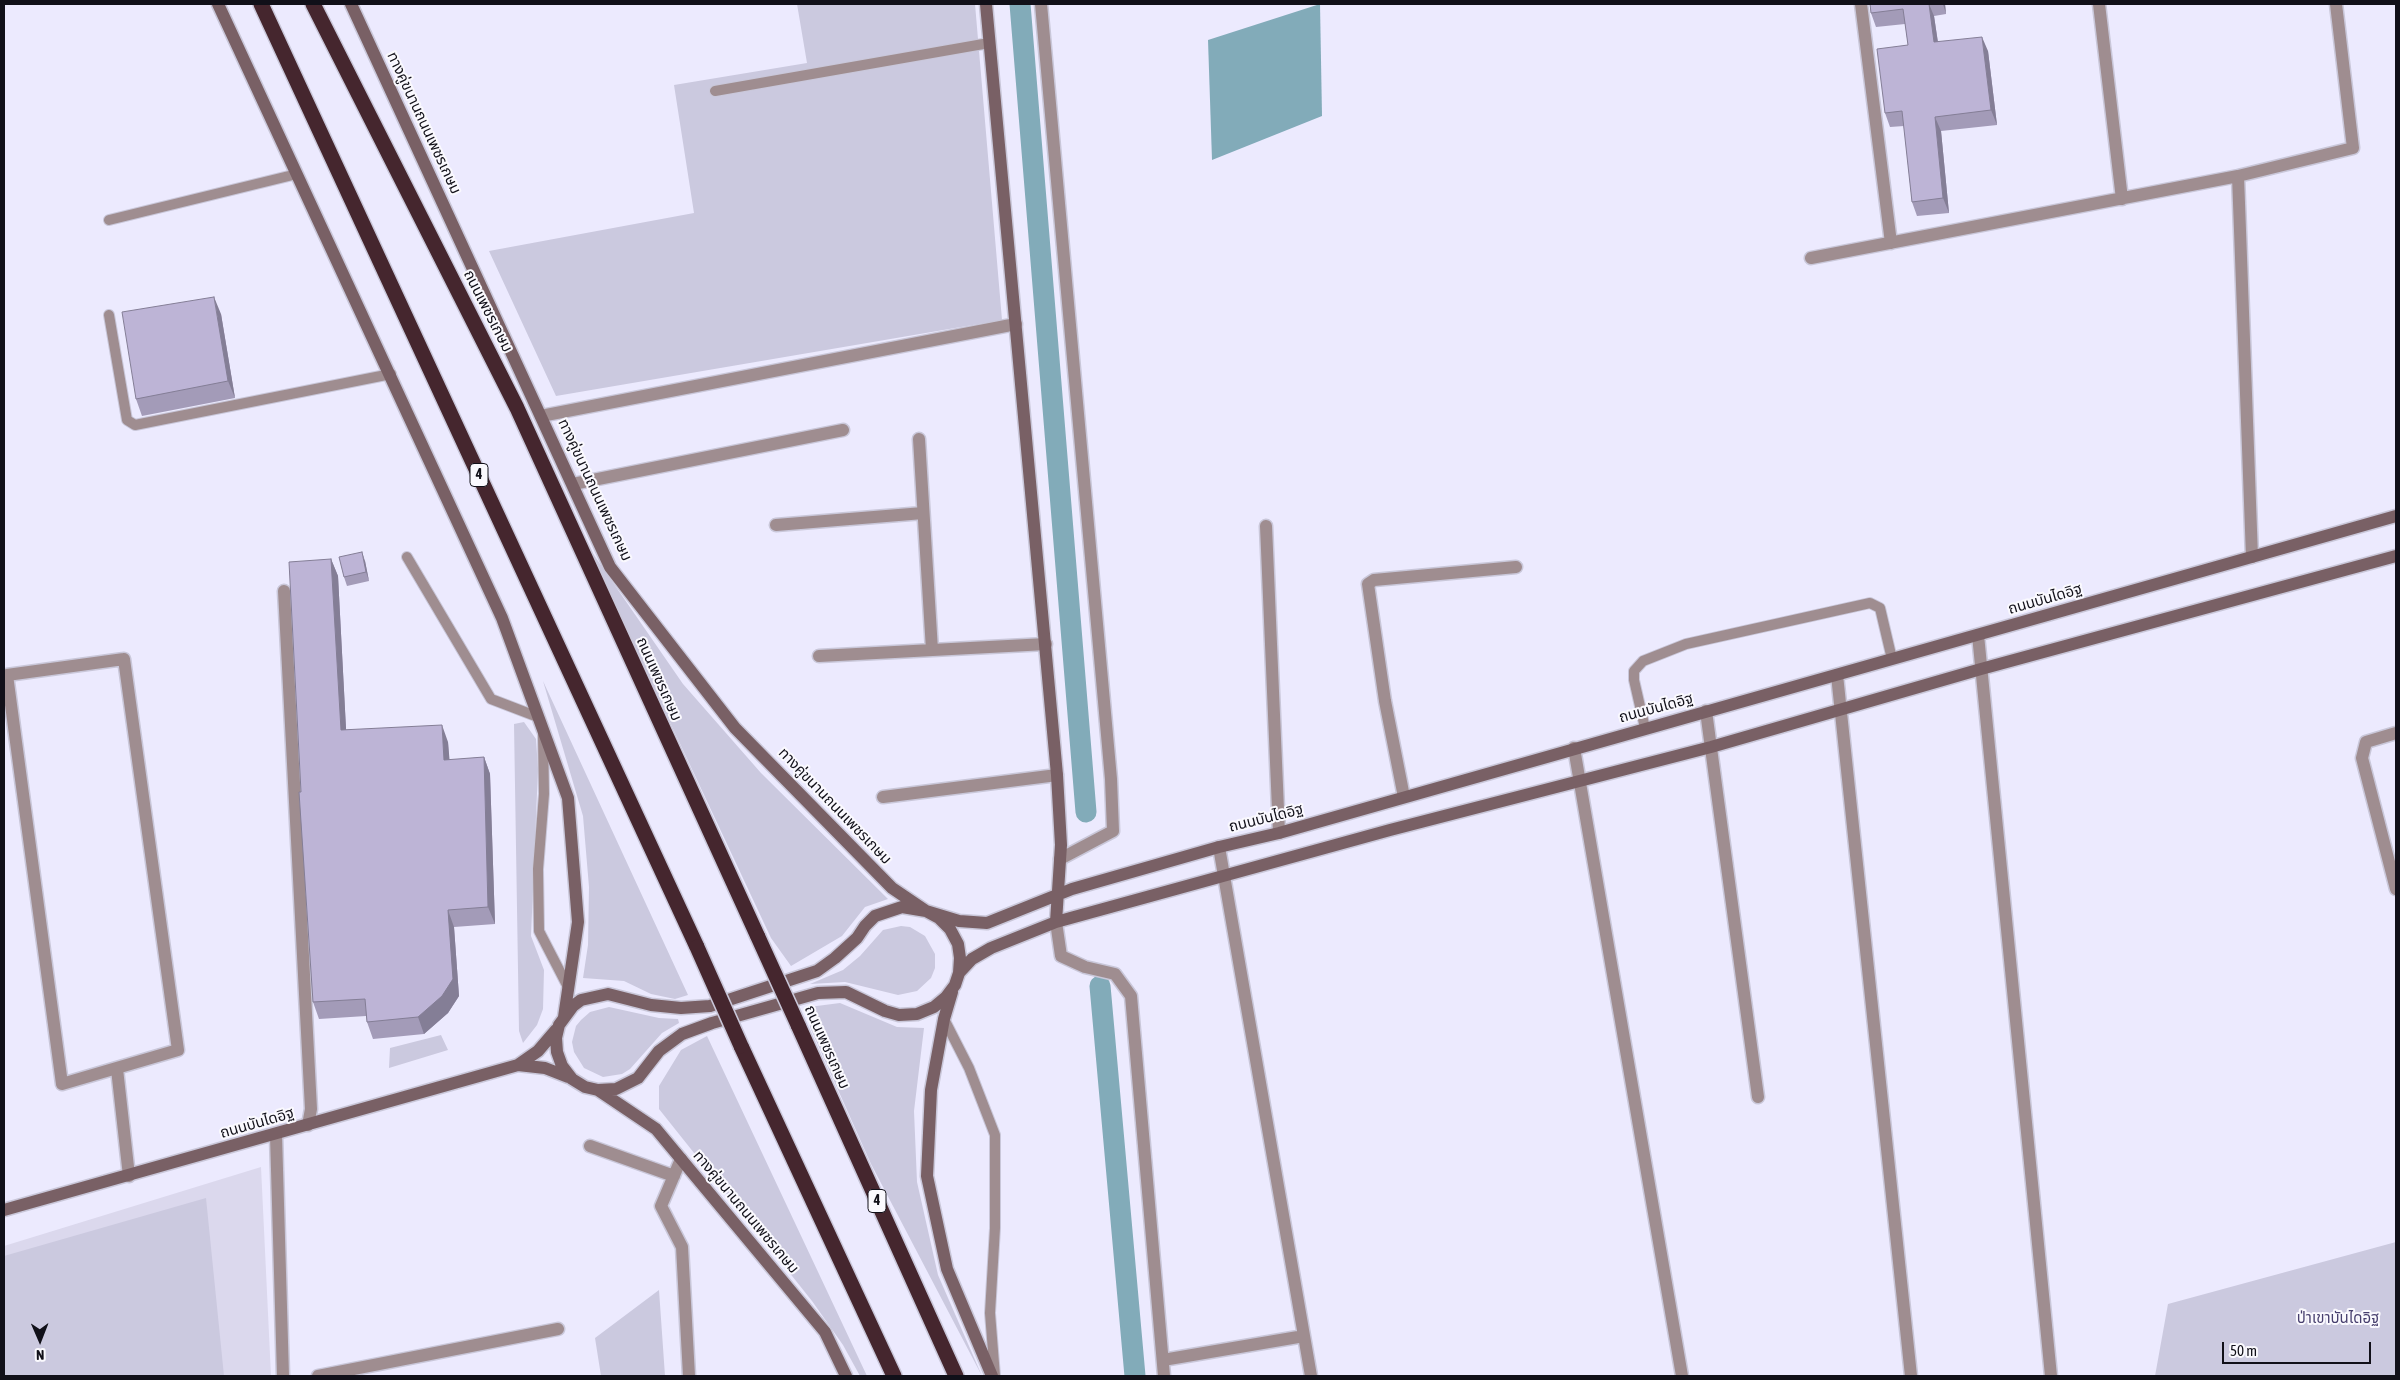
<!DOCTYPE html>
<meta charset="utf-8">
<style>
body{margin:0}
#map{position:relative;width:2400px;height:1380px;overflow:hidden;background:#eceafe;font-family:"Asap Condensed",sans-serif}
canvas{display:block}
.frame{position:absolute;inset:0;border:5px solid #111019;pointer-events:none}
.north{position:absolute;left:15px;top:1315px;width:50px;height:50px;-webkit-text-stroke:4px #faf9fe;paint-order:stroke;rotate:179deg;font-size:14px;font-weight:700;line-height:20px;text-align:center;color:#111019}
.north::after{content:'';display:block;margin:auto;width:18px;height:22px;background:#111019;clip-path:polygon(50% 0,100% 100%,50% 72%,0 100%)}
.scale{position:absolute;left:2222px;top:1342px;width:149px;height:22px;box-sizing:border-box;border:2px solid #111019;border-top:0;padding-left:6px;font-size:15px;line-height:18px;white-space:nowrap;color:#111019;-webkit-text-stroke:4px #faf9fe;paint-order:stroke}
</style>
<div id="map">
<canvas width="2400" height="1380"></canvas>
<div class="frame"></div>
<div class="north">N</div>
<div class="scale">50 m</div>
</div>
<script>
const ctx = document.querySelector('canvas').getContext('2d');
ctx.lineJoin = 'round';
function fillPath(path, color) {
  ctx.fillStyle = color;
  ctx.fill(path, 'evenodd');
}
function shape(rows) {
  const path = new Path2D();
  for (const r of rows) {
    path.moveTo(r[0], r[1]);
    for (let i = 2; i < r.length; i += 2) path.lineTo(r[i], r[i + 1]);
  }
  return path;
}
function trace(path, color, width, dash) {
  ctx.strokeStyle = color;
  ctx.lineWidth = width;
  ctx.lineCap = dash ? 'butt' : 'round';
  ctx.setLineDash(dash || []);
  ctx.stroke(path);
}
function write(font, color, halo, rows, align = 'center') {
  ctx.font = font + ' "Asap Condensed","Noto Sans Thai",sans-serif';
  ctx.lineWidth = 4;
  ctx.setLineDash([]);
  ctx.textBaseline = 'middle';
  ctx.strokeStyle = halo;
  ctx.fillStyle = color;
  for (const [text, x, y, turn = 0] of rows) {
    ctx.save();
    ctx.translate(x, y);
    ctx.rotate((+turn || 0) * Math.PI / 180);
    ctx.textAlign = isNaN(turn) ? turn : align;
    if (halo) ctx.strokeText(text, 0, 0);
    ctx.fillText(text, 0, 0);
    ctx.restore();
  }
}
const education = shape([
 [261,1167,271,1376,4,1376,4,1246]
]);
const green = shape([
 [797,4,975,4,1002,320,556,396,489,251,694,213,674,85,807,63],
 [587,545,683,684,761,773,888,899,865,907,842,936,791,966,771,938],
 [543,681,688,995,675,999,651,994,624,981,583,978,588,945,589,887,583,816],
 [524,722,536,739,538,769,531,936,544,970,543,1009,537,1025,523,1043,519,1031,514,724],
 [901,926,910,927,925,936,935,954,935,968,931,978,917,991,898,995,845,982,810,984,843,970,860,956,883,930],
 [840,1003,897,1027,924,1028,914,1111,917,1182,938,1275,982,1376,871,1164,810,1027,809,1007],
 [609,1007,659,1018,678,1019,679,1023,662,1033,630,1069,622,1074,603,1077,584,1068,574,1052,572,1042,576,1026,581,1020,590,1012],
 [441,1035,448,1050,389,1068,390,1048],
 [707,1036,867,1376,860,1376,843,1345,812,1301,659,1109,659,1086,681,1050],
 [206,1198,224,1376,4,1376,4,1256],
 [2396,1242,2396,1376,2155,1376,2168,1304],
 [659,1290,665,1376,601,1376,595,1338]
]);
const water = shape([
 [1320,4,1322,116,1212,160,1208,40]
]);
const canal = shape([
 [1020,4,1086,812],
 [1100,986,1135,1376]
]);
const lane = shape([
 [715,91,989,43],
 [109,220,297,174],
 [109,315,127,420,135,425,391,374],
 [407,557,491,699,538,717],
 [1645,728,1634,680,1634,671,1643,661,1686,644,1870,603,1880,608,1892,659],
 [543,735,544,794,538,869,539,931,569,989],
 [944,1019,969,1068,995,1135,995,1228,990,1313,995,1376]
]);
const street = shape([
 [1041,4,1111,779,1113,831,1060,859],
 [1861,4,1891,243],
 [2099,4,2122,199],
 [2238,176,2252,557],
 [1811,258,2238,176,2353,148,2336,4],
 [541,416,1016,324],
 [919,439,932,650],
 [573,484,843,430],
 [776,525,923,513],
 [1266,526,1279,833],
 [284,591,311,1109,308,1125],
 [1978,635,2051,1376],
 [819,656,1046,644],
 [124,659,178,1050,62,1084,7,675,124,659],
 [1837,675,1911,1376],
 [1706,711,1758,1097],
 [2396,733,2366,742,2362,758,2396,889],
 [1574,748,1682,1376],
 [883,797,1057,775],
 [1404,797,1385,701,1368,584,1374,580,1516,567],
 [1219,847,1311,1376],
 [1056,922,1061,956,1085,967,1115,974,1131,996,1164,1376],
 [117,1069,129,1176],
 [276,1135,283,1376],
 [590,1146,674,1176],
 [681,1159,661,1206,682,1247,689,1376],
 [1163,1360,1304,1336],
 [318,1376,558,1329]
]);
const secondary = shape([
 [218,4,502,618,568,798,578,922,564,1017],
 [351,4,610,567,735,728,892,888,926,911,959,921,987,923,1072,889,1219,847,1279,833,2396,516],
 [986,4,1057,775,1061,845,1056,922],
 [902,907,926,911,939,918,950,929,958,944,960,958,959,973,955,985,946,997,934,1007,917,1014,899,1015,885,1011,846,992,818,993,712,1023,682,1034,659,1051,638,1078,616,1089,598,1090,585,1087,572,1079,562,1066,557,1052,556,1038,559,1025,573,1006,581,1000,608,994,651,1005,681,1008,710,1006,817,971,835,958,857,938,865,926,875,916,902,907],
 [959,973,972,959,991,948,1056,922,1390,830,1711,747,1981,669,2396,556],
 [952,992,944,1019,931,1090,927,1176,947,1269,992,1376],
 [518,1065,545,1068,568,1077],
 [598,1090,656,1129,825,1332,846,1376],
 [4,1210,518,1065,538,1051,556,1030]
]);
const highway = shape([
 [261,4,697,947],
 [313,4,517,408,758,937],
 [798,1025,956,1376],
 [741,1046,894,1376]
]);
const highwayBridge = shape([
 [758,937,798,1025],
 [697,947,741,1046]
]);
const wall = shape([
 [1870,4,1945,4,1946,14,1934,16,1938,42,1988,51,1997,125,1941,131,1949,213,1917,216,1912,202,1904,126,1890,127,1885,113,1908,45,1905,24,1876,27,1871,13],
 [221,314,235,398,142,416,136,399],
 [331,559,338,576,346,730,448,742,449,760,484,757,490,774,495,924,454,927,459,996,448,1013,424,1034,373,1039,367,1022,366,1016,319,1019,313,1002,301,792],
 [365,561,369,581,347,586,344,577]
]);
const shadedWall = shape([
 [1929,4,1934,16,1940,57,1934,42],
 [1943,4,1945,4,1946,14],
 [1982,37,1988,51,1997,125,1991,110],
 [1935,117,1941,131,1949,213,1943,198],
 [214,297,221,314,235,398,228,381],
 [362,552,365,561,369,581,366,572],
 [331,559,338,576,347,747,341,730],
 [442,725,448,742,451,777,444,760],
 [484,757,490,774,495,924,488,907],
 [448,910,454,927,459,996,448,1013,424,1034,418,1017]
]);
const building = shape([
 [1870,4,1929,4,1934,42,1982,37,1991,110,1935,117,1943,198,1912,202,1902,111,1885,113,1877,49,1908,45,1903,9,1871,13,1870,4],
 [214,297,228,381,136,399,122,312,214,297],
 [362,552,366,572,344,577,339,557,362,552],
 [331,559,341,730,442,725,444,760,484,757,488,907,448,910,453,979,442,996,418,1017,367,1022,365,999,313,1002,299,792,301,792,289,562,331,559]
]);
const shields = [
 [479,475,18],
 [877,1201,18]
];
const shieldNames = [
 ["4",479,475],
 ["4",877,1201]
];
const streetNames = [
 ["ทางคู่ขนานถนนเพชรเกษม",424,123,65],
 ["ถนนเพชรเกษม",488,311,63],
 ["ทางคู่ขนานถนนเพชรเกษม",595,490,65],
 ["ถนนบันไดอิฐ",2045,599,-16],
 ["ถนนเพชรเกษม",659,679,66],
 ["ถนนบันไดอิฐ",1656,708,-15],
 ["ทางคู่ขนานถนนเพชรเกษม",835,806,46],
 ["ถนนบันไดอิฐ",1266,818,-14],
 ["ถนนเพชรเกษม",827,1047,66],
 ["ถนนบันไดอิฐ",257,1123,-16],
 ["ทางคู่ขนานถนนเพชรเกษม",746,1212,50]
];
const parkNames = [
 ["ป่าเขาบันไดอิฐ",2338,1318]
];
fillPath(education, '#dbd8ed');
fillPath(green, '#cbc9df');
fillPath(water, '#82abb9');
trace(canal, '#82abb9', 21);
trace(lane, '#c9c7d9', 12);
trace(street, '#c9c7d9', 15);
trace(secondary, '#c9c7d9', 15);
trace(highway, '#c9c7d9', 18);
trace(lane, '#9f8d90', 10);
trace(street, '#9f8d90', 12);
trace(secondary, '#796065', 12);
trace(highway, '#45262e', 15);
trace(highwayBridge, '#c9c7d9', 18, []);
trace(highwayBridge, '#45262e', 15);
fillPath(wall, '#a39bb8');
fillPath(shadedWall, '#847e96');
fillPath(building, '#bdb4d6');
trace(building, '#847e96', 1);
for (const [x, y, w] of shields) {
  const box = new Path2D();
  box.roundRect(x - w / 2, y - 11.5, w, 23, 4);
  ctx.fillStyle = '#faf9fe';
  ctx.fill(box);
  trace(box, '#111019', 1);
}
write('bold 14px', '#111019', null, shieldNames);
write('15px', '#111019', '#faf9fe', streetNames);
write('15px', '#473f6e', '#faf9fe', parkNames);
</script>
